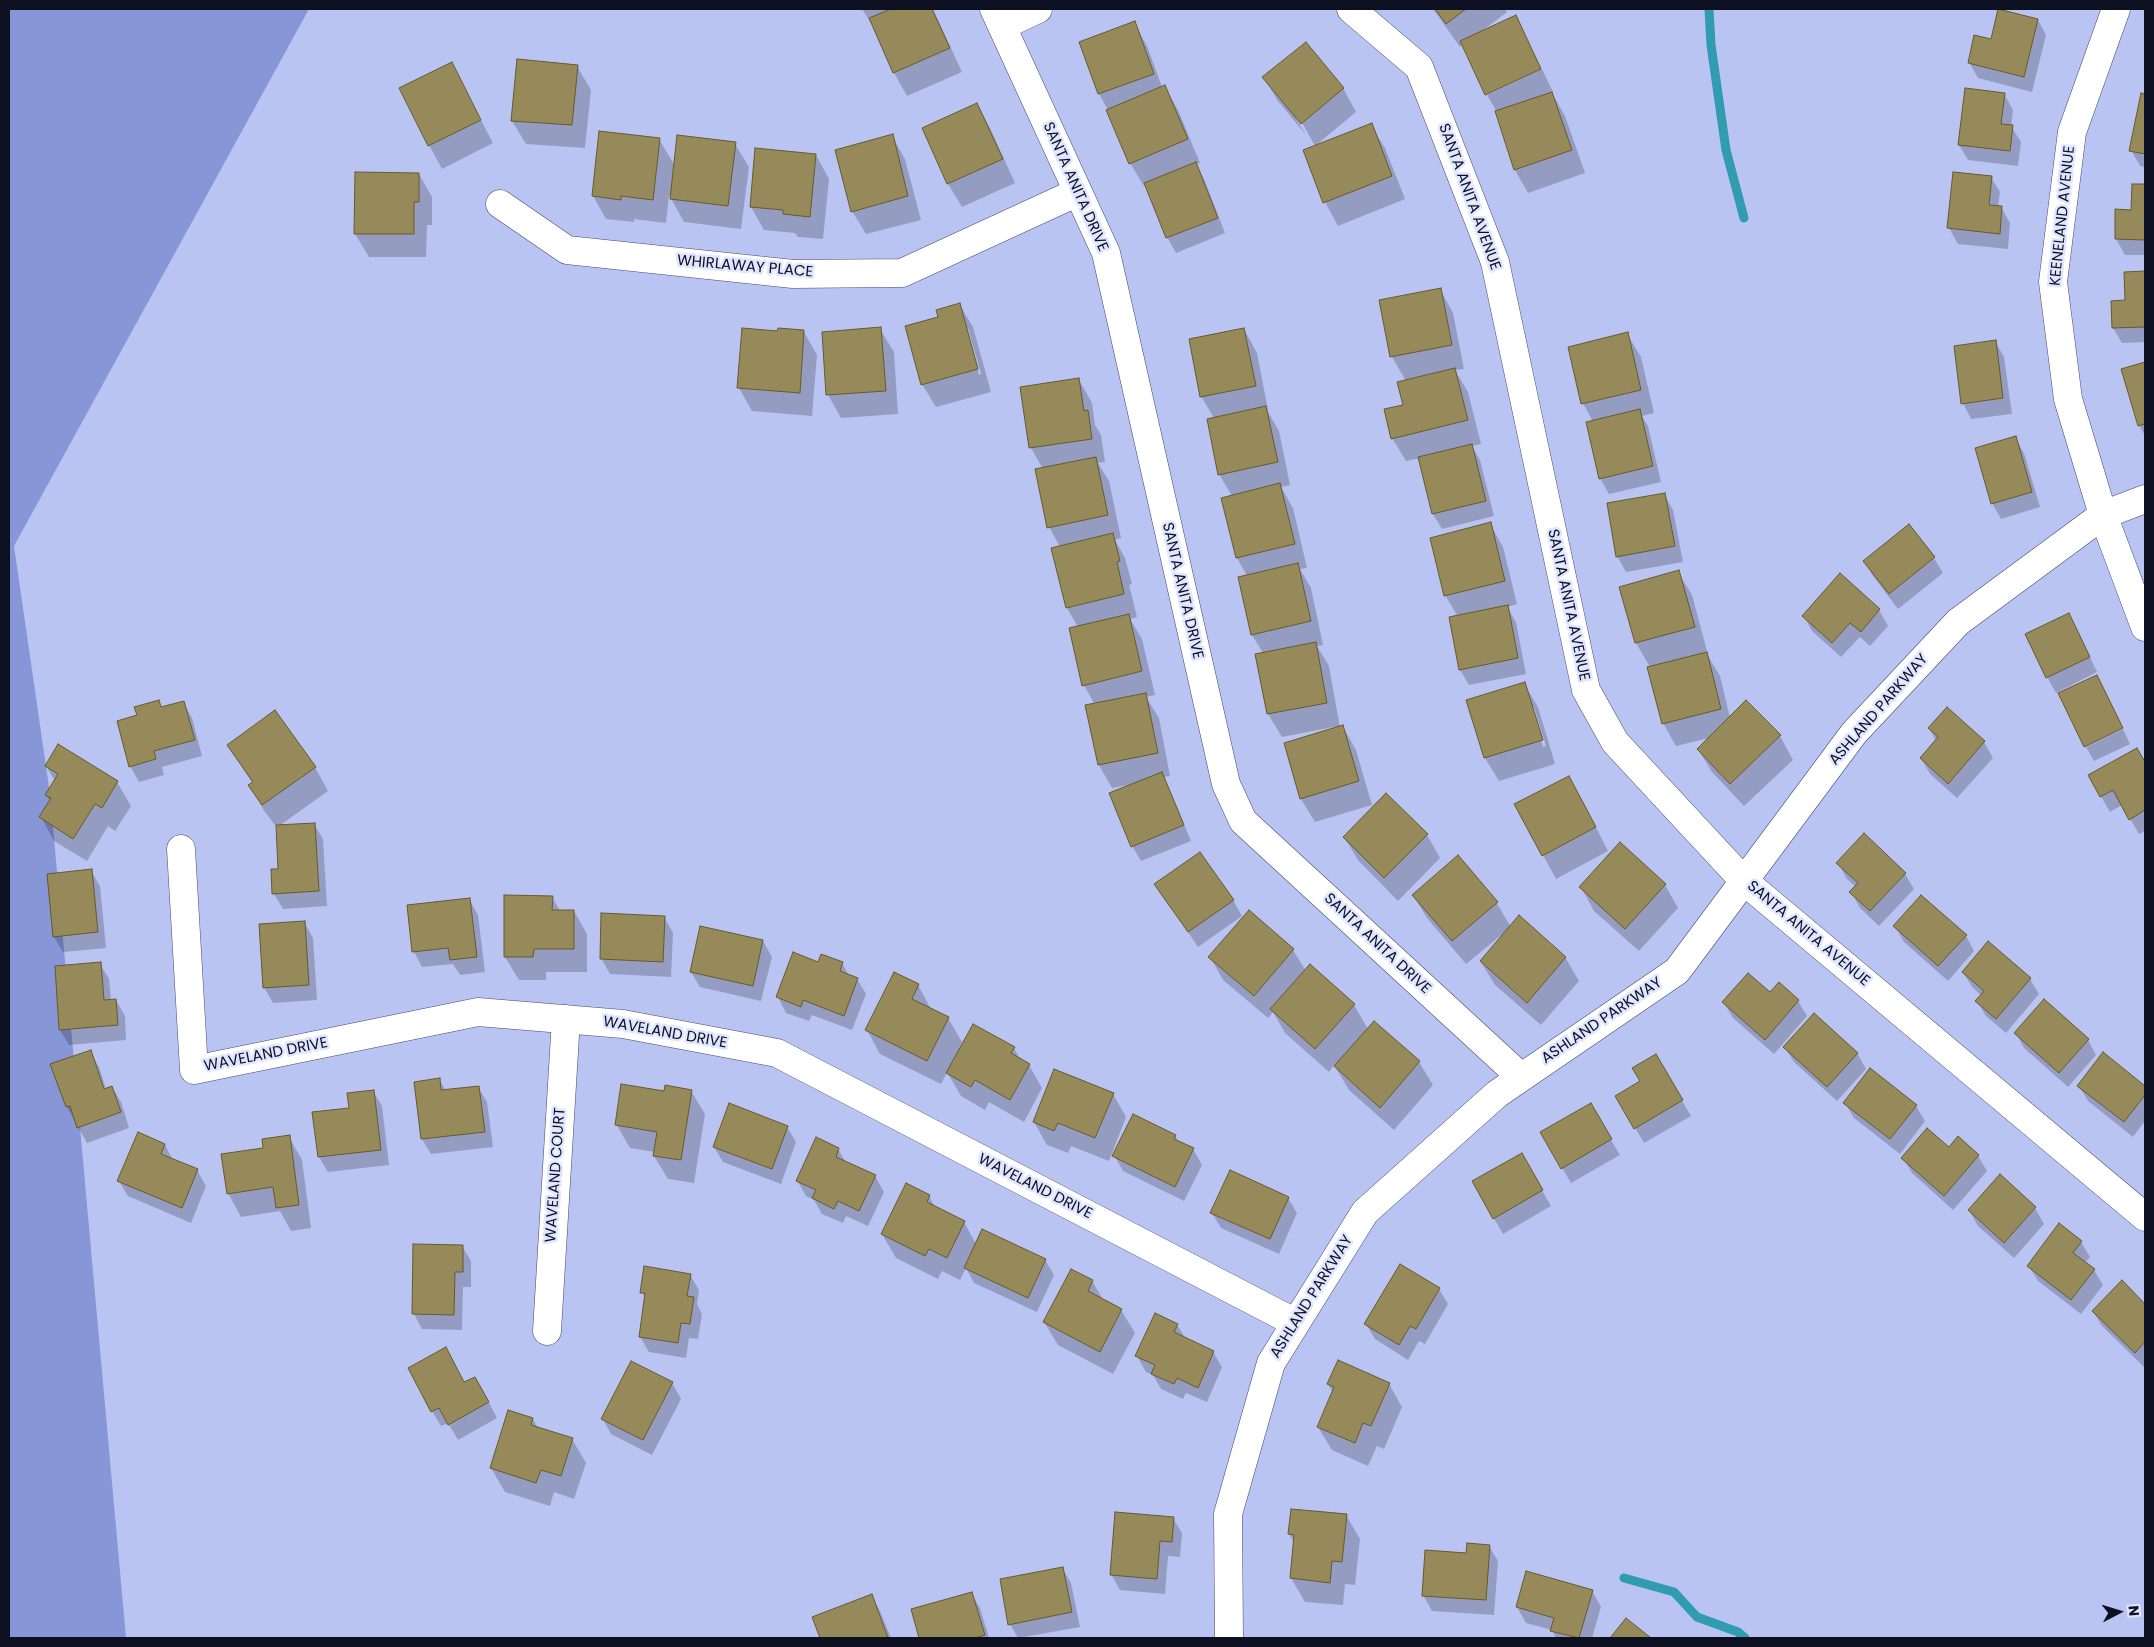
<!DOCTYPE html>
<style>
body{margin:0}
#map{position:relative;width:2154px;height:1647px;overflow:hidden;background:#b9c4f3;font-family:Poppins,sans-serif}
canvas{display:block}
.frame{position:absolute;inset:0;border:10px solid #0d1020;pointer-events:none}
.north{position:absolute;left:2094px;top:1587px;width:50px;height:50px;-webkit-text-stroke:4px #e0e6ff;paint-order:stroke;rotate:85deg;font-size:14px;font-weight:700;line-height:20px;text-align:center;color:#0d1020}
.north::after{content:'';display:block;margin:auto;width:18px;height:22px;background:#0d1020;clip-path:polygon(50% 0,100% 100%,50% 72%,0 100%)}
</style>
<div id="map">
<canvas width="2154" height="1647"></canvas>
<div class="frame"></div>
<div class="north">N</div>
</div>
<script>
const ctx = document.querySelector('canvas').getContext('2d');
ctx.lineJoin = 'round';
function fillPath(path, color) {
  ctx.fillStyle = color;
  ctx.fill(path, 'evenodd');
}
function shape(rows) {
  const path = new Path2D();
  for (const r of rows) {
    path.moveTo(r[0], r[1]);
    for (let i = 2; i < r.length; i += 2) path.lineTo(r[i], r[i + 1]);
  }
  return path;
}
function trace(path, color, width, dash) {
  ctx.strokeStyle = color;
  ctx.lineWidth = width;
  ctx.lineCap = dash ? 'butt' : 'round';
  ctx.setLineDash(dash || []);
  ctx.stroke(path);
}
function write(font, color, halo, rows, align = 'center') {
  ctx.font = font + ' Poppins,sans-serif';
  ctx.lineWidth = 5;
  ctx.setLineDash([]);
  ctx.textBaseline = 'middle';
  ctx.strokeStyle = halo;
  ctx.fillStyle = color;
  for (const [text, x, y, turn = 0] of rows) {
    ctx.save();
    ctx.translate(x, y);
    ctx.rotate((+turn || 0) * Math.PI / 180);
    ctx.textAlign = isNaN(turn) ? turn : align;
    if (halo) ctx.strokeText(text, 0, 0);
    ctx.fillText(text, 0, 0);
    ctx.restore();
  }
}
const green = shape([
 [9,9,309,9,14,546,50,794,126,1638,9,1638]
]);
const shadow = shape([
 [862,9,933,9,962,72,907,96,894,73,873,25,872,25],
 [1433,9,1505,9,1507,12,1481,32,1515,16,1541,67,1486,93,1463,44,1460,47],
 [2038,20,2046,35,2032,92,1978,78,1969,62,1992,40],
 [1134,23,1147,46,1162,87,1164,86,1178,110,1200,163,1196,164,1204,179,1225,233,1176,253,1167,237,1146,185,1144,186,1130,163,1108,110,1099,94,1080,43],
 [451,63,493,143,442,169,429,145],
 [577,66,591,90,585,148,526,144,512,121],
 [1542,69,1553,92,1552,93,1565,116,1585,173,1528,193,1515,170,1497,112,1487,95],
 [1264,78,1343,88,1356,112,1315,146,1299,117,1296,119,1306,135,1278,101],
 [2004,94,2013,110,2011,126,2021,142,2018,166,1968,160,1959,145],
 [2142,94,2145,95,2145,167,2140,166,2131,150],
 [977,104,990,128,1015,183,962,207,948,184,924,129],
 [1371,125,1385,148,1405,199,1338,226,1325,202,1305,151],
 [892,136,905,159,921,220,866,234,852,211],
 [659,139,675,166,735,144,749,167,741,229,684,222,669,195,666,223,634,219,634,222,606,219,593,196],
 [816,155,829,179,823,239,798,237,795,233,764,230,751,207],
 [419,174,432,197,432,225,427,225,426,257,369,257,355,234],
 [1991,177,2000,192,1998,207,2001,207,2010,223,2008,249,1958,244,1949,228],
 [2133,185,2145,185,2145,255,2125,255,2116,239,2117,210,2133,211],
 [2145,272,2145,342,2122,343,2113,328,2112,302,2126,302,2125,273],
 [1440,289,1453,313,1464,369,1455,370,1468,392,1481,444,1472,446,1480,460,1494,516,1442,529,1433,514,1420,458,1406,461,1392,438,1404,406,1406,381,1392,357,1381,301],
 [959,304,973,327,991,392,936,407,922,384,939,318],
 [966,328,968,328,981,374,979,375],
 [880,329,894,352,898,414,841,418,828,395],
 [1244,329,1257,353,1268,410,1267,410,1279,431,1290,485,1281,487,1293,508,1307,568,1300,569,1311,588,1323,645,1317,646,1329,666,1340,728,1343,727,1356,750,1372,805,1315,822,1301,799,1339,726,1282,737,1268,714,1263,653,1252,635,1247,576,1237,558,1232,496,1219,474,1214,418,1201,396],
 [804,332,817,355,812,416,752,411,739,388,778,333],
 [1627,334,1641,357,1654,413,1642,416,1648,426,1661,482,1609,494,1600,478,1593,422,1583,403],
 [1995,341,2004,357,2012,414,1971,419,1963,403],
 [2145,363,2145,436,2139,425,2123,370],
 [1079,380,1092,403,1095,425,1101,435,1105,462,1098,463,1109,481,1121,538,1115,540,1125,558,1132,584,1129,585,1137,617,1130,619,1142,639,1155,695,1146,697,1159,718,1170,776,1164,777,1191,841,1141,861,1132,846,1128,785,1112,788,1099,765,1087,706,1095,705,1084,685,1078,627,1067,608,1060,547,1049,527,1043,469,1031,448,1022,388],
 [2015,438,2024,453,2040,507,2001,519,1992,503],
 [1664,494,1673,510,1683,562,1626,572,1617,556],
 [1490,524,1503,547,1517,604,1507,607,1516,622,1526,674,1469,685,1460,670,1458,617,1445,595],
 [1909,526,1934,558,1943,573,1898,609,1873,576,1864,561],
 [1678,572,1692,595,1707,651,1705,651,1720,676,1730,718,1780,736,1793,760,1744,806,1712,772,1698,749,1709,738,1676,746,1663,723,1650,667,1636,643,1621,587],
 [1840,575,1879,610,1888,626,1870,646,1860,637,1841,657,1812,631,1804,616],
 [2077,629,2097,672,2056,693,2047,677],
 [1524,684,1538,707,1555,764,1499,781,1485,758,1468,701],
 [1531,707,1534,707,1546,746,1543,747],
 [158,701,162,708,183,702,192,718,202,756,162,767,164,775,139,782,130,766,138,716],
 [1947,708,1984,742,1993,758,1957,798,1930,774,1921,758,1936,741,1929,728],
 [2123,729,2130,744,2094,761,2086,747],
 [228,745,315,767,328,791,279,826,314,824,323,839,327,906,283,909,274,894,280,870,277,828,263,809,250,785,253,784],
 [59,746,117,782,131,806,115,831,108,826,87,861,54,841,41,817,51,802,46,795,55,781,46,766],
 [2137,749,2145,764,2145,831,2139,834,2122,805,2110,812,2089,776],
 [1582,800,1608,851,1556,879,1543,855],
 [1427,835,1440,858,1398,901,1358,860,1344,837],
 [1838,863,1905,874,1914,889,1879,926,1860,908,1851,892,1856,887,1847,879],
 [91,871,100,886,106,948,63,952,54,937],
 [1156,885,1233,900,1242,916,1198,947],
 [1665,885,1678,908,1639,951,1594,911,1581,887],
 [1413,895,1496,902,1511,927,1466,964,1427,918],
 [552,897,560,911,574,911,587,934,587,972,546,972,546,980,519,980,505,957],
 [469,899,478,915,485,972,460,975,453,964,422,967,414,952],
 [664,917,673,933,671,977,610,974,601,958],
 [304,922,313,938,317,1000,273,1003,264,987],
 [1895,926,1966,936,1974,951,1948,981,1904,942],
 [763,941,772,957,761,1001,700,987,691,972],
 [1293,950,1306,971,1354,1005,1368,1029,1374,1022,1419,1062,1433,1085,1394,1130,1349,1090,1334,1065,1329,1072,1285,1033,1273,1012,1268,1018,1223,980,1210,957],
 [1565,957,1579,981,1541,1025,1495,985,1481,962],
 [819,963,842,963,849,976,857,979,866,994,852,1030,812,1015,809,1021,786,1013,778,997],
 [100,964,109,979,111,1001,116,1000,125,1016,126,1040,69,1045,60,1030],
 [1963,972,2030,979,2039,994,2006,1033,1986,1016,1977,1001,1982,996,1972,987],
 [1779,984,1798,1001,1807,1016,1774,1054,1733,1018,1724,1003,1770,994],
 [918,985,931,1009,948,1018,962,1042,959,1048,1014,1048,1021,1061,1029,1065,1042,1088,1024,1122,989,1102,985,1110,961,1096,947,1072,941,1084,880,1054,867,1030],
 [2016,1033,2088,1040,2096,1055,2068,1087,2024,1048],
 [1785,1047,1857,1053,1866,1069,1837,1101,1794,1062],
 [90,1051,99,1067,106,1089,112,1087,121,1102,129,1128,87,1143,67,1107],
 [2104,1054,2145,1087,2145,1121,2133,1137,2088,1101,2079,1086],
 [1656,1056,1691,1116,1644,1143,1616,1096,1641,1082],
 [439,1079,446,1091,478,1087,487,1102,493,1147,431,1154,422,1139,415,1083],
 [373,1091,382,1106,389,1165,328,1172,319,1157,350,1109],
 [691,1091,705,1114,694,1183,668,1179,654,1156,655,1152,630,1148,616,1124,665,1092],
 [1113,1094,1126,1117,1109,1161,1071,1146,1068,1153,1047,1145,1034,1122],
 [1845,1103,1916,1106,1925,1121,1900,1154,1854,1118],
 [1590,1105,1620,1155,1571,1183,1542,1133],
 [787,1127,796,1142,781,1184,723,1162,714,1147],
 [1175,1136,1179,1142,1193,1149,1202,1165,1184,1201,1123,1171,1114,1155],
 [289,1137,302,1160,311,1228,291,1231,280,1211,241,1217,228,1193,264,1149],
 [1958,1138,1978,1156,1987,1171,1953,1210,1912,1173,1903,1158,1949,1149],
 [165,1145,173,1160,197,1170,206,1186,191,1223,128,1196,119,1181],
 [838,1149,847,1164,875,1176,884,1192,868,1226,846,1216,843,1223,822,1214,814,1200,806,1196,797,1180],
 [1521,1154,1551,1206,1503,1234,1473,1182],
 [2000,1176,2035,1208,2044,1224,2014,1258,1978,1226,1969,1210],
 [929,1196,936,1209,964,1222,976,1244,1045,1260,1054,1275,1037,1312,974,1283,966,1268,960,1280,942,1271,938,1279,896,1258,882,1234],
 [1288,1198,1297,1213,1279,1254,1221,1228,1212,1213],
 [2081,1242,2090,1257,2085,1263,2094,1270,2103,1285,2081,1314,2038,1281,2029,1266],
 [462,1246,471,1261,471,1287,463,1287,462,1330,422,1329,414,1314],
 [690,1275,699,1290,697,1304,702,1314,698,1339,689,1338,686,1358,649,1352,640,1337,646,1299,642,1292],
 [1092,1281,1104,1301,1121,1310,1135,1333,1113,1374,1058,1345,1044,1322],
 [2122,1282,2145,1305,2144,1367,2102,1326,2093,1311],
 [1439,1289,1448,1304,1425,1344,1419,1341,1408,1360,1375,1339,1366,1324],
 [1177,1325,1186,1339,1213,1352,1222,1367,1207,1402,1186,1393,1183,1399,1161,1389,1153,1375,1146,1372,1137,1356],
 [672,1383,681,1399,652,1455,611,1434,603,1419],
 [464,1384,484,1393,497,1418,458,1440,448,1423,441,1426,432,1411],
 [1328,1384,1389,1384,1402,1407,1384,1449,1377,1446,1368,1466,1332,1450,1318,1427,1333,1393],
 [533,1419,538,1428,572,1439,586,1463,574,1499,554,1492,550,1506,505,1492,491,1468],
 [1292,1510,1346,1515,1360,1539,1355,1585,1345,1584,1343,1605,1305,1602,1291,1578,1295,1544,1289,1534],
 [1173,1518,1182,1533,1180,1557,1168,1556,1165,1594,1120,1590,1111,1574],
 [1489,1546,1498,1561,1494,1615,1432,1611,1423,1595,1468,1554],
 [1062,1568,1071,1583,1080,1627,1018,1638,1010,1624],
 [1592,1591,1601,1607,1592,1638,1556,1638,1552,1630,1526,1623,1517,1607],
 [971,1593,980,1608,989,1638,921,1638,912,1610],
 [871,1595,880,1611,891,1638,821,1638,813,1618]
]);
const stream = shape([
 [1709,9,1711,45,1726,150,1744,218],
 [1624,1578,1674,1592,1697,1617,1738,1632,1745,1638]
]);
const building = shape([
 [891,9,932,9,950,48,893,73,869,18,891,9],
 [1435,9,1466,9,1446,24,1435,9],
 [1998,9,2038,19,2024,77,1968,63,1974,35,1991,39,1998,9],
 [1516,15,1541,69,1485,95,1460,41,1516,15],
 [1135,21,1154,74,1098,94,1079,42,1135,21],
 [1306,42,1344,88,1301,124,1262,77,1306,42],
 [517,59,578,65,572,125,511,121,517,59],
 [452,62,481,120,428,146,399,88,452,62],
 [1165,85,1188,139,1129,164,1106,110,1165,85],
 [1965,88,2005,93,2001,124,2013,125,2010,151,1958,145,1965,88],
 [1552,92,1572,150,1514,170,1495,111,1552,92],
 [2141,93,2145,94,2145,154,2129,151,2141,93],
 [977,103,1003,159,947,184,922,128,977,103],
 [1372,123,1392,176,1323,203,1303,150,1372,123],
 [599,131,660,138,653,200,621,196,621,200,592,196,599,131],
 [893,134,908,196,851,212,835,150,893,134],
 [677,135,736,142,728,206,670,199,677,135],
 [755,148,816,154,810,217,783,214,783,210,750,207,755,148],
 [1196,162,1218,218,1166,238,1144,183,1196,162],
 [355,172,419,173,419,202,414,202,414,234,354,234,355,172],
 [1953,172,1992,176,1989,205,2002,206,2000,234,1947,228,1953,172],
 [2132,184,2145,184,2145,240,2115,239,2115,209,2131,210,2132,184],
 [2145,271,2145,327,2112,328,2111,301,2125,300,2124,272,2145,271],
 [1441,288,1452,345,1390,357,1379,300,1441,288],
 [960,303,978,369,921,385,905,326,938,317,936,310,960,303],
 [881,327,886,391,826,395,822,332,881,327],
 [742,328,777,331,778,328,804,330,800,393,737,388,742,328],
 [1244,328,1256,386,1200,397,1189,339,1244,328],
 [1628,332,1641,390,1581,404,1568,347,1628,332],
 [1996,340,2003,398,1961,404,1954,346,1996,340],
 [2145,362,2145,424,2138,426,2121,369,2145,362],
 [1455,368,1468,420,1391,439,1384,409,1403,405,1397,382,1455,368],
 [1079,378,1084,411,1088,410,1092,439,1029,448,1020,387,1079,378],
 [1266,406,1278,462,1218,475,1207,419,1266,406],
 [1640,409,1653,466,1599,479,1586,422,1640,409],
 [2016,436,2032,492,1991,504,1975,448,2016,436],
 [1472,444,1486,501,1432,514,1418,457,1472,444],
 [1096,457,1108,515,1047,528,1035,469,1096,457],
 [1280,483,1295,544,1236,558,1221,498,1280,483],
 [1665,493,1675,546,1616,557,1607,503,1665,493],
 [1491,522,1505,581,1444,596,1430,538,1491,522],
 [1909,524,1935,557,1889,594,1863,561,1909,524],
 [1113,533,1120,561,1117,562,1124,594,1066,608,1051,548,1113,533],
 [1298,563,1311,621,1251,635,1238,577,1298,563],
 [1679,570,1695,627,1635,643,1619,587,1679,570],
 [1840,573,1880,609,1861,632,1850,623,1832,643,1802,616,1840,573],
 [1508,605,1518,658,1459,670,1449,617,1508,605],
 [2069,613,2090,657,2046,678,2025,634,2069,613],
 [1129,614,1142,671,1082,686,1069,628,1129,614],
 [1316,642,1327,703,1267,714,1255,654,1316,642],
 [1707,652,1721,709,1662,724,1647,667,1707,652],
 [2097,675,2123,728,2084,747,2058,693,2097,675],
 [1525,682,1543,740,1484,758,1466,700,1525,682],
 [1146,693,1158,753,1098,765,1085,705,1146,693],
 [159,700,161,707,184,701,195,740,154,751,156,759,129,767,117,721,137,715,134,707,159,700],
 [1746,700,1781,735,1730,784,1697,749,1746,700],
 [1947,707,1985,741,1948,784,1920,758,1938,737,1928,728,1947,707],
 [275,710,316,767,262,805,248,785,253,782,227,745,275,710],
 [1343,725,1359,781,1300,799,1284,743,1343,725],
 [58,744,118,781,102,808,95,804,73,839,39,817,51,798,45,795,58,774,45,766,58,744],
 [2137,748,2145,762,2145,810,2129,820,2113,790,2100,797,2088,775,2137,748],
 [1162,772,1184,825,1131,847,1109,793,1162,772],
 [1569,776,1596,827,1542,856,1514,804,1569,776],
 [1386,793,1428,834,1384,878,1343,837,1386,793],
 [315,823,319,891,272,894,271,869,278,869,276,825,315,823],
 [1864,833,1906,873,1870,911,1849,892,1858,883,1836,863,1864,833],
 [1620,842,1666,884,1625,929,1579,887,1620,842],
 [1200,852,1234,900,1188,932,1154,884,1200,852],
 [1458,855,1498,902,1452,941,1412,895,1458,855],
 [92,869,98,932,53,937,47,874,92,869],
 [504,895,553,896,552,910,574,910,574,949,534,949,533,957,504,957,504,895],
 [1921,895,1967,935,1938,966,1893,926,1921,895],
 [470,898,477,957,450,960,448,948,412,952,407,905,470,898],
 [1249,910,1294,949,1254,996,1208,957,1249,910],
 [601,913,665,916,663,962,600,959,601,913],
 [1519,915,1566,957,1527,1003,1480,961,1519,915],
 [305,921,309,985,263,988,259,924,305,921],
 [700,926,763,940,753,986,690,972,700,926],
 [1988,941,2031,978,1996,1019,1975,1001,1984,991,1962,972,1988,941],
 [793,952,818,962,821,954,843,962,840,971,858,978,844,1016,803,1000,801,1007,776,997,793,952],
 [101,962,104,1000,116,999,118,1025,59,1030,55,966,101,962],
 [1310,964,1355,1004,1315,1049,1270,1009,1310,964],
 [894,972,919,984,912,999,949,1017,927,1061,865,1030,894,972],
 [1748,973,1770,992,1779,982,1799,1000,1765,1040,1722,1002,1748,973],
 [2044,999,2089,1039,2059,1073,2014,1033,2044,999],
 [1814,1013,1858,1053,1827,1087,1783,1047,1814,1013],
 [1374,1021,1420,1061,1380,1108,1334,1066,1374,1021],
 [973,1024,1015,1047,1011,1053,1030,1064,1010,1100,975,1080,971,1087,946,1073,973,1024],
 [91,1050,104,1089,112,1086,121,1112,77,1128,70,1106,66,1107,50,1064,91,1050],
 [2103,1052,2145,1086,2145,1095,2124,1122,2077,1086,2103,1052],
 [1656,1054,1683,1100,1634,1129,1615,1096,1640,1081,1632,1068,1656,1054],
 [1870,1068,1917,1105,1890,1139,1843,1103,1870,1068],
 [1054,1069,1114,1093,1095,1138,1058,1123,1054,1131,1033,1122,1054,1069],
 [440,1078,441,1090,479,1086,485,1132,421,1139,414,1082,440,1078],
 [621,1084,664,1091,665,1085,692,1090,681,1160,653,1156,657,1132,615,1125,621,1084],
 [374,1090,381,1150,318,1157,312,1112,349,1108,347,1093,374,1090],
 [729,1103,788,1126,772,1169,713,1147,729,1103],
 [1591,1103,1612,1139,1561,1169,1540,1132,1591,1103],
 [1133,1114,1176,1135,1174,1139,1194,1148,1175,1187,1112,1156,1133,1114],
 [1927,1128,1949,1147,1958,1136,1979,1155,1944,1196,1901,1158,1927,1128],
 [138,1132,165,1144,161,1154,198,1169,182,1208,117,1181,138,1132],
 [290,1135,299,1205,276,1208,273,1187,227,1194,221,1154,263,1148,262,1139,290,1135],
 [816,1137,839,1148,836,1157,876,1175,859,1211,838,1201,834,1209,812,1198,816,1190,796,1181,816,1137],
 [1522,1153,1543,1190,1493,1219,1472,1181,1522,1153],
 [1230,1170,1289,1197,1270,1239,1210,1213,1230,1170],
 [2000,1174,2036,1207,2004,1243,1968,1210,2000,1174],
 [906,1183,930,1195,927,1202,965,1221,947,1258,929,1249,925,1256,881,1234,906,1183],
 [2059,1223,2082,1241,2073,1253,2095,1269,2071,1300,2027,1266,2059,1223],
 [982,1229,1046,1259,1028,1298,964,1268,982,1229],
 [413,1244,463,1245,463,1272,455,1272,454,1315,412,1314,413,1244],
 [1400,1264,1440,1288,1416,1329,1410,1326,1399,1345,1364,1324,1400,1264],
 [644,1266,691,1274,687,1296,694,1297,690,1324,681,1323,678,1343,639,1337,645,1293,640,1293,644,1266],
 [1071,1269,1093,1280,1088,1291,1122,1309,1100,1352,1043,1322,1071,1269],
 [2122,1280,2145,1304,2145,1342,2135,1353,2092,1311,2122,1280],
 [1155,1313,1178,1324,1174,1332,1214,1351,1198,1388,1177,1378,1174,1384,1151,1374,1155,1365,1135,1356,1155,1313],
 [446,1347,464,1382,475,1377,489,1402,448,1425,439,1408,431,1412,408,1368,446,1347],
 [1338,1360,1390,1383,1371,1426,1363,1423,1355,1443,1317,1427,1334,1387,1327,1384,1338,1360],
 [631,1361,673,1382,643,1440,601,1419,631,1361],
 [508,1410,533,1418,531,1425,573,1438,561,1476,541,1470,536,1483,490,1468,508,1410],
 [1291,1509,1347,1514,1342,1562,1332,1561,1330,1583,1290,1578,1294,1535,1288,1534,1291,1509],
 [1115,1512,1174,1517,1172,1542,1160,1541,1157,1579,1110,1575,1115,1512],
 [1467,1543,1490,1545,1486,1600,1422,1596,1425,1550,1466,1553,1467,1543],
 [1063,1567,1072,1612,1008,1625,1000,1579,1063,1567],
 [1526,1571,1593,1590,1579,1638,1550,1631,1554,1618,1516,1607,1526,1571],
 [972,1592,985,1635,975,1638,919,1638,911,1609,972,1592],
 [872,1594,888,1638,820,1638,812,1617,872,1594],
 [1626,1618,1651,1638,1610,1638,1626,1618]
]);
const minor = shape([
 [994,9,1106,253,1226,784,1243,821,1521,1077],
 [1351,9,1419,67,1495,262,1586,690,1615,742,1744,881,2145,1217],
 [2116,9,2072,132,2053,282,2068,399,2103,515,2145,627],
 [1002,26,1038,9],
 [500,204,567,250,793,274,902,273,1078,192],
 [181,849,194,1070,478,1012,623,1024,777,1053,1296,1323],
 [547,1331,566,1019],
 [1229,1638,1228,1514,1271,1363,1365,1212,1497,1094,1677,971,1854,733,1958,622,2103,515,2145,499]
]);
const streetNames = [
 ["SANTA ANITA DRIVE",1075,187,66],
 ["SANTA ANITA AVENUE",1469,197,70],
 ["KEENELAND AVENUE",2063,216,-84],
 ["WHIRLAWAY PLACE",745,267,5],
 ["SANTA ANITA DRIVE",1182,591,77],
 ["SANTA ANITA AVENUE",1568,605,78],
 ["ASHLAND PARKWAY",1879,710,-49],
 ["SANTA ANITA AVENUE",1808,934,40],
 ["SANTA ANITA DRIVE",1377,944,43],
 ["ASHLAND PARKWAY",1602,1021,-34],
 ["WAVELAND DRIVE",665,1033,10],
 ["WAVELAND DRIVE",266,1055,-11],
 ["WAVELAND COURT",556,1175,-86],
 ["WAVELAND DRIVE",1035,1187,27],
 ["ASHLAND PARKWAY",1312,1297,-58]
];
fillPath(green, '#8796d7');
fillPath(shadow, '#0003');
trace(stream, '#319cb1', 9);
fillPath(building, '#978a5a');
trace(building, '#66592a', 1);
trace(minor, '#424a72', 29);
trace(minor, '#fff', 28);
write('15px', '#0d1020', '#e0e6ff', streetNames);
</script>
